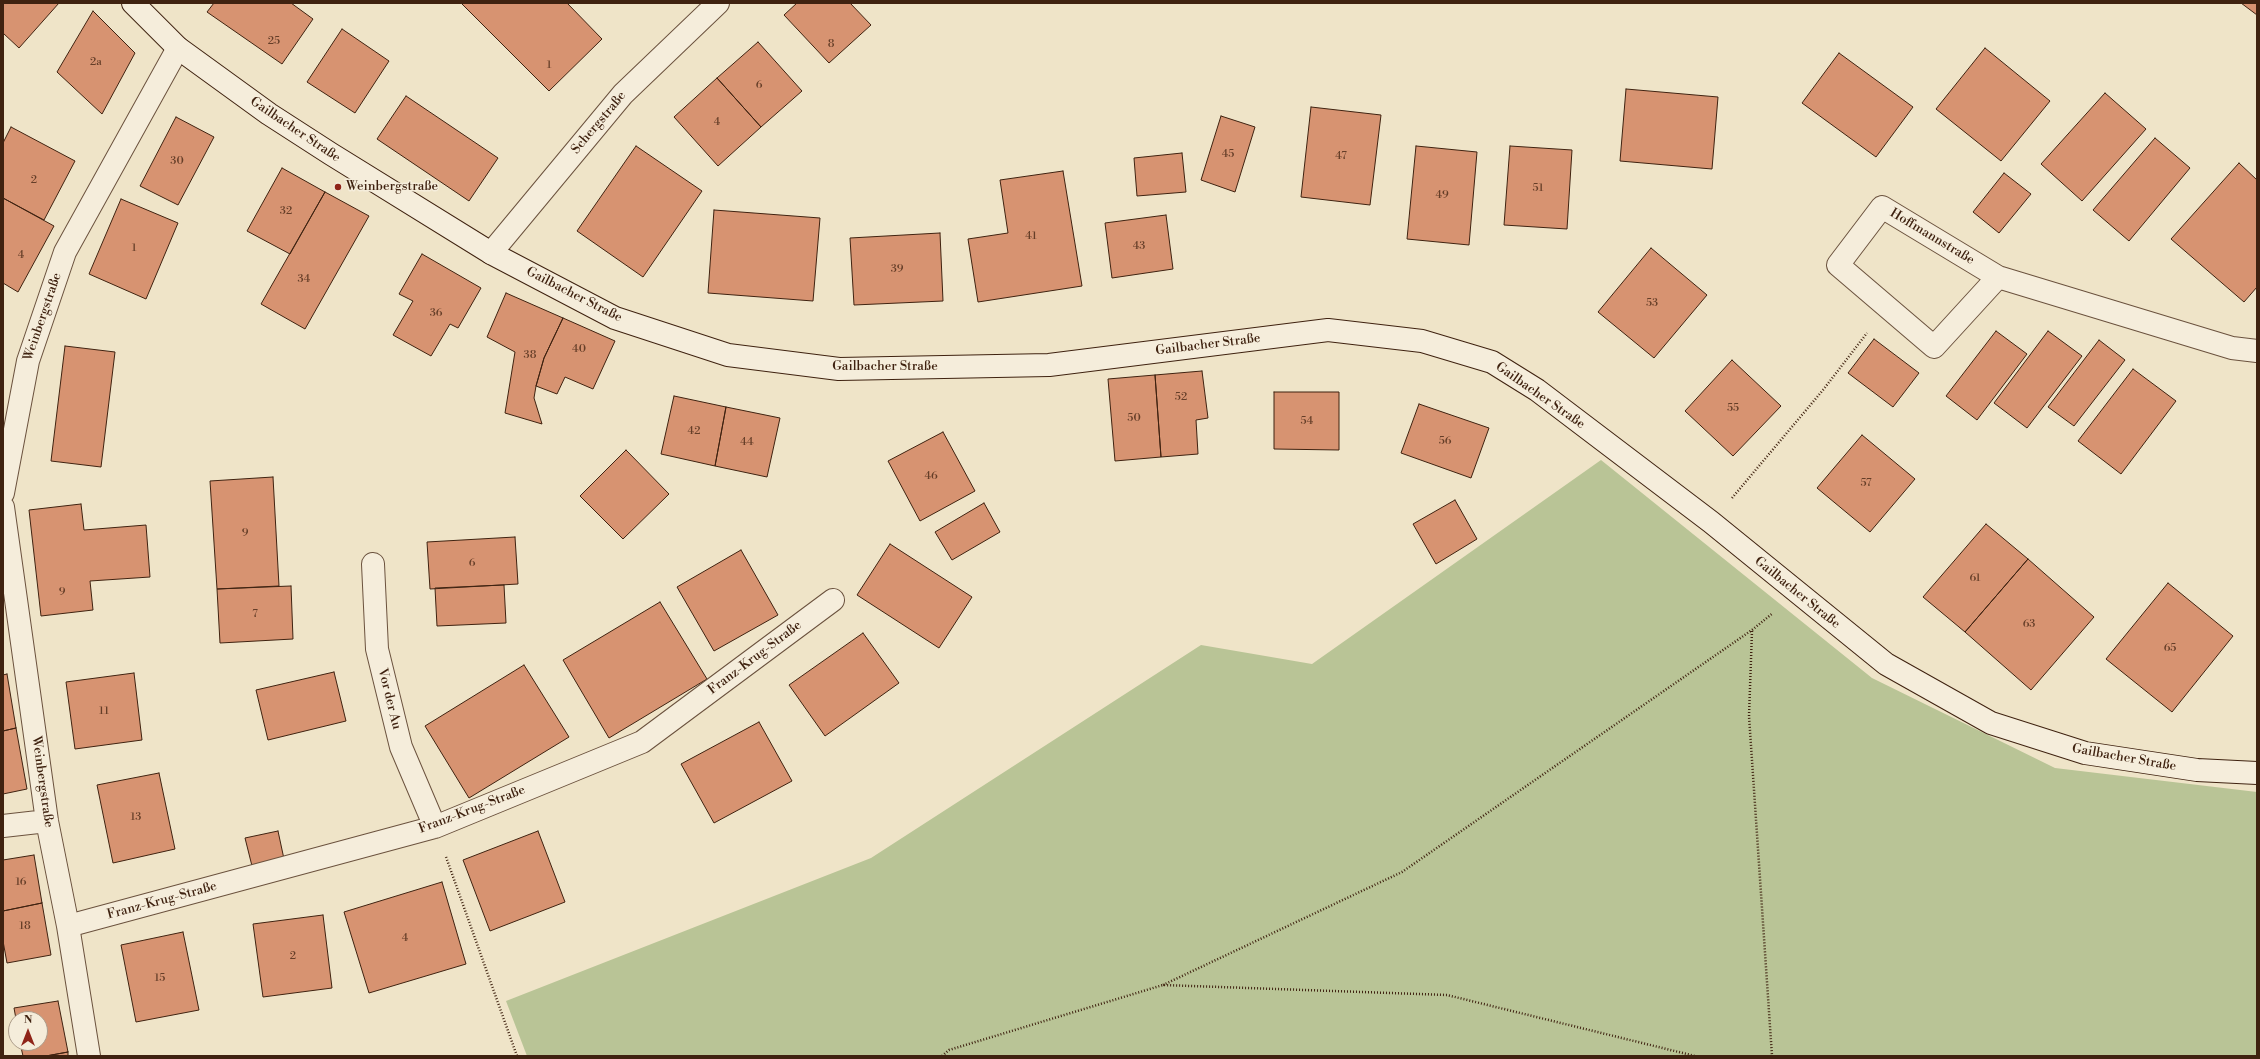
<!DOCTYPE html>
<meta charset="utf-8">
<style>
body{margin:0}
#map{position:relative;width:2260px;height:1059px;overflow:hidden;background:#efe4c8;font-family:"Libre Bodoni",serif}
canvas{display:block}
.frame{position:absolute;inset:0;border:4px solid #3f2210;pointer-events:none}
.north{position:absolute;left:8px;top:1011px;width:40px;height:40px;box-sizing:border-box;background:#f5eddb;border:1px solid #ac9c8a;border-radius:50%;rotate:0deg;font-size:11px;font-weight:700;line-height:16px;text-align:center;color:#3f2210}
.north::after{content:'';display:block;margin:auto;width:14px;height:18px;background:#8f2418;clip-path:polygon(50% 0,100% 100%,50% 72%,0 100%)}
</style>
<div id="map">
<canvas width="2260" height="1059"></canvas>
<div class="frame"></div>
<div class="north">N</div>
</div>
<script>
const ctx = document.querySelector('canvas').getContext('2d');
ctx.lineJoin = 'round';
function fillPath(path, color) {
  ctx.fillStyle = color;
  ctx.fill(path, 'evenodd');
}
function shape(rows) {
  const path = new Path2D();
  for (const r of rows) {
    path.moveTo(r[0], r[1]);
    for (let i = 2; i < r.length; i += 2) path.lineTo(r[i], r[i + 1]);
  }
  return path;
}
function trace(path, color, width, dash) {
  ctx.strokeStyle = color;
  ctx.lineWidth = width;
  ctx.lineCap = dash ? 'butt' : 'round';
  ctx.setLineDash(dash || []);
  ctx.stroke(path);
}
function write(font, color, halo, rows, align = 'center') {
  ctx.font = font + ' "Libre Bodoni",serif';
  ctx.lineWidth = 3;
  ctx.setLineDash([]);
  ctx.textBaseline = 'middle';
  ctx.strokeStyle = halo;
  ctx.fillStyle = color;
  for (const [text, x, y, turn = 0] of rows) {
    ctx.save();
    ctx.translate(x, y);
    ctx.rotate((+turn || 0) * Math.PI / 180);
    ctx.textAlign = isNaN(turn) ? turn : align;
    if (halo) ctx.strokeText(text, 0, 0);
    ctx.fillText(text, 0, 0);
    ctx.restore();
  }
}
const green = shape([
 [1601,460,1872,678,2055,768,2257,792,2257,1056,527,1056,506,1001,871,858,1201,645,1312,664]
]);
const building = shape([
 [3,3,59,3,19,48,3,33,3,3],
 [214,3,291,3,313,19,282,64,207,12,214,3],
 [461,3,567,3,602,39,549,91,461,3],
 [797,3,850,3,871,25,829,63,784,15,797,3],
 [2241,3,2257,3,2257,15,2241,3],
 [93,11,135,53,102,114,57,72,93,11],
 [342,29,389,61,355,113,307,82,342,29],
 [758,42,802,91,761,127,717,78,758,42],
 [1985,48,2050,101,2001,161,1936,109,1985,48],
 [1839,53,1913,107,1876,157,1802,103,1839,53],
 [717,78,761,127,718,166,674,117,717,78],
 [1626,89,1718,97,1712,169,1620,161,1626,89],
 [2105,93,2146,129,2082,201,2041,164,2105,93],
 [406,96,498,158,469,201,377,139,406,96],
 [1311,107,1381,115,1370,205,1301,197,1311,107],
 [1221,116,1255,127,1235,192,1201,180,1221,116],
 [176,117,214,137,178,205,140,186,176,117],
 [11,127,75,161,44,220,3,198,3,143,11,127],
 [2155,138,2190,168,2129,241,2093,210,2155,138],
 [636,146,702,191,643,277,577,231,636,146],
 [1416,146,1477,152,1469,245,1407,239,1416,146],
 [1510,146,1572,150,1567,229,1504,225,1510,146],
 [1182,153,1186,192,1137,196,1134,158,1182,153],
 [2239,163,2257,180,2257,287,2244,302,2171,239,2239,163],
 [282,168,325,192,290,254,247,231,282,168],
 [1063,171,1082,286,978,302,968,239,1008,233,1000,180,1063,171],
 [2004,173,2031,194,1999,233,1973,212,2004,173],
 [325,192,369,216,305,329,261,304,325,192],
 [3,198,54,226,18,292,3,283,3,198],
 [121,199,178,223,146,299,89,274,121,199],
 [714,210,820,218,813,301,708,293,714,210],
 [1166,215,1173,269,1112,278,1105,223,1166,215],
 [940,233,943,301,854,305,850,238,940,233],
 [1651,248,1707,295,1654,358,1598,312,1651,248],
 [422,254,481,288,458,328,450,324,431,356,393,335,413,301,399,294,422,254],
 [506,293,563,318,544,358,536,386,534,398,542,424,505,413,515,352,487,337,506,293],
 [563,318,615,341,593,389,565,377,557,394,536,386,544,358,563,318],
 [1996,331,2027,354,1977,420,1946,396,1996,331],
 [2048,331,2082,356,2027,428,1994,403,2048,331],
 [1874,339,1919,373,1893,407,1848,373,1874,339],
 [2099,340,2125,360,2074,426,2048,407,2099,340],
 [65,346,115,352,101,467,51,461,65,346],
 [1732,360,1781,406,1733,456,1685,411,1732,360],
 [2133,369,2176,401,2121,474,2078,441,2133,369],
 [1202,371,1208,418,1196,420,1198,454,1161,457,1155,375,1202,371],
 [1155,375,1161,457,1115,461,1108,379,1155,375],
 [1274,392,1339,392,1339,450,1274,449,1274,392],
 [674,396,726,407,715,466,661,454,674,396],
 [1419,404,1489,428,1471,478,1401,453,1419,404],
 [726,407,780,418,767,477,715,466,726,407],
 [943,432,975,491,920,521,888,461,943,432],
 [1862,435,1915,479,1870,532,1817,488,1862,435],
 [626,450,669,494,623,539,580,496,626,450],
 [273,477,279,586,217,589,210,481,273,477],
 [1455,500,1477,539,1436,564,1413,524,1455,500],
 [984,503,1000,532,952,560,935,532,984,503],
 [81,504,84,530,146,525,150,577,90,581,93,610,41,616,29,510,81,504],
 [1986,524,2028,559,1965,632,1923,597,1986,524],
 [515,537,518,584,430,589,427,542,515,537],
 [890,544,972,597,939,648,857,595,890,544],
 [741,550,778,615,714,651,677,587,741,550],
 [2028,559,2094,617,2031,690,1965,632,2028,559],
 [2168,583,2233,636,2172,712,2106,659,2168,583],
 [504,585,506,623,437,626,435,588,504,585],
 [291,586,293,639,220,643,217,589,291,586],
 [660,602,707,679,609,738,563,660,660,602],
 [863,633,899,683,825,736,789,685,863,633],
 [524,665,569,737,469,798,425,726,524,665],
 [334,672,346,721,268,740,256,690,334,672],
 [134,673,142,740,75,749,66,682,134,673],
 [7,674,16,728,3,731,3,675,7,674],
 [759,722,792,781,714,823,681,764,759,722],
 [16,728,27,789,3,794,3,731,16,728],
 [159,773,175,849,113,863,97,785,159,773],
 [278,831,284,859,252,866,245,838,278,831],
 [538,831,565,902,490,931,463,860,538,831],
 [34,855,42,903,3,911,3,860,34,855],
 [442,882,466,964,369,993,344,912,442,882],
 [42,903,51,955,7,963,3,941,3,911,42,903],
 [323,915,332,988,263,997,253,924,323,915],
 [183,932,199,1010,136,1022,121,945,183,932],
 [58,1001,68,1052,46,1056,23,1056,20,1043,40,1043,40,1019,16,1019,14,1008,58,1001],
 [68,1052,68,1056,46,1056,68,1052]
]);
const path = shape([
 [1732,498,1823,390,1867,333],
 [1752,631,1749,716,1772,1056],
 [446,857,517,1056],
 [1163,985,1402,872,1752,630,1773,613],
 [942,1056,949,1050,1163,985,1447,995,1695,1056]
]);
const street = shape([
 [491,253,623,94,718,3],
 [1998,277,1934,347,1838,265,1882,207,1998,277,2232,348,2257,351],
 [3,493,28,361,65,252,178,48],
 [3,507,47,821,68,926,89,1056],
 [373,564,377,649,401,747,435,827],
 [3,826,47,821],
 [68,926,435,827,642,742,833,600]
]);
const secondary = shape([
 [133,3,178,48,269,114,331,154,491,253,615,318,728,355,839,369,1049,365,1328,330,1422,341,1492,362,1537,390,1711,522,1886,664,1991,723,2085,753,2197,770,2257,773]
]);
const markers = [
 [338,187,4,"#8f2418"]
];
const numberNames = [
 ["25",274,41],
 ["8",831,44],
 ["2a",96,62],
 ["1",549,65],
 ["6",759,85],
 ["4",717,122],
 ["45",1228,154],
 ["47",1341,156],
 ["30",177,161],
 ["2",34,180],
 ["51",1538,188],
 ["49",1442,195],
 ["32",286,211],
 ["41",1031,236],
 ["43",1139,246],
 ["1",134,248],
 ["4",21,255],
 ["39",897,269],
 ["34",304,279],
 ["53",1652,303],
 ["36",436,313],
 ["40",579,349],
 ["38",530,355],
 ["52",1181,397],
 ["55",1733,408],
 ["50",1134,418],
 ["54",1307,421],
 ["42",694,431],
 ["56",1445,441],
 ["44",747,442],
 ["46",931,476],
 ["57",1866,483],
 ["9",245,533],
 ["6",472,563],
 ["61",1975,578],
 ["9",62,592],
 ["7",255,614],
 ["63",2029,624],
 ["65",2170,648],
 ["11",104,711],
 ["13",136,817],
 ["16",21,882],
 ["18",25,926],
 ["4",405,938],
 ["2",293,956],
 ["15",160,978]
];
const streetNames = [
 ["Schergstraße",599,123,-50],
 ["Gailbacher Straße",295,130,34],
 ["Hoffmannstraße",1932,237,31],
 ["Gailbacher Straße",574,295,27],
 ["Weinbergstraße",43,317,-71],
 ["Gailbacher Straße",1208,345,-7],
 ["Gailbacher Straße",885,367],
 ["Gailbacher Straße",1540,396,35],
 ["Gailbacher Straße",1797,593,39],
 ["Franz-Krug-Straße",755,658,-37],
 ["Vor der Au",389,699,76],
 ["Gailbacher Straße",2124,758,10],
 ["Weinbergstraße",42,782,82],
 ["Franz-Krug-Straße",472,810,-21],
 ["Franz-Krug-Straße",162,901,-15]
];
const poiNames = [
 ["Weinbergstraße",346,187]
];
fillPath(green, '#b9c496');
fillPath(building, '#d79371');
trace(building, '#3f2210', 1);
trace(street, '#6b523e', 24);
trace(secondary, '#3f2210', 24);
trace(path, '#3f2210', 2.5, [1, 2]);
trace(street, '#f5eddb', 22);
trace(secondary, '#f5eddb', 22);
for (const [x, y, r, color] of markers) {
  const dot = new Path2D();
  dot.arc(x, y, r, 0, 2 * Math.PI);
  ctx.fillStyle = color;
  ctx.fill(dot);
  trace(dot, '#f5eddb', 1.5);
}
write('11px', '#653e28', null, numberNames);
write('13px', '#3f2210', '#f5eddb', streetNames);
write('13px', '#3f2210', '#f5eddb', poiNames, 'left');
</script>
